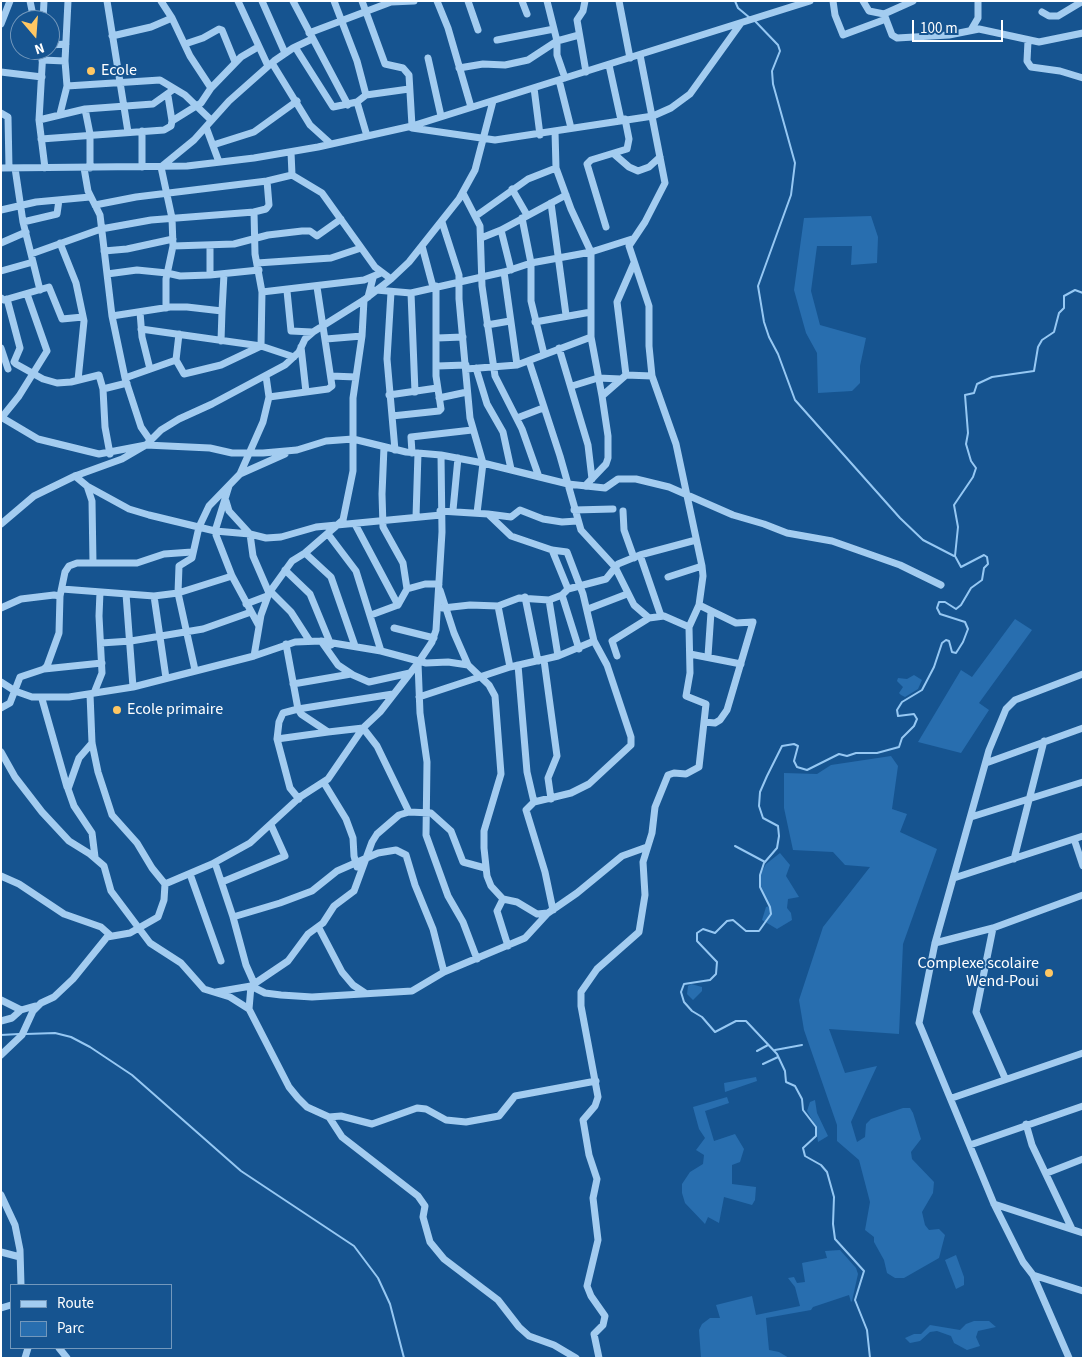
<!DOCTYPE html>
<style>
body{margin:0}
#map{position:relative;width:1084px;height:1359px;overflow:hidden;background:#165490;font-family:"Source Sans 3",sans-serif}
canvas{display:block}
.frame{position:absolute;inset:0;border:2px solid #fff;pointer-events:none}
.legend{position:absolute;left:10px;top:1284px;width:162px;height:65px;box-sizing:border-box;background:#165490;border:1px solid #7398bc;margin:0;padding:6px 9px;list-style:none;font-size:15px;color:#fff}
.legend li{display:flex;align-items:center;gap:10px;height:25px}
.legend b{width:25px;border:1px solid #7398bc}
.north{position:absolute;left:10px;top:10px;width:50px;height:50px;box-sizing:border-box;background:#165490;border:1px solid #7398bc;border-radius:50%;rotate:162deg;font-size:14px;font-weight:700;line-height:20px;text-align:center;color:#fff}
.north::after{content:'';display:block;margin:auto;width:18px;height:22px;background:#ffc763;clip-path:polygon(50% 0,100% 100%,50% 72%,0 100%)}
.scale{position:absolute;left:912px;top:20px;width:91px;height:22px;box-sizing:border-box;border:2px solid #fff;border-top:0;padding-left:6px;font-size:15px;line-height:18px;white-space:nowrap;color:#fff;-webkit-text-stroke:4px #165490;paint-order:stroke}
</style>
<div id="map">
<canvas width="1084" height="1359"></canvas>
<div class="frame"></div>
<ul class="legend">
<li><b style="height:6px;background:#a3ccf0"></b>Route</li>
<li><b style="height:14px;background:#286eaf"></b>Parc</li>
</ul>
<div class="north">N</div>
<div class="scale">100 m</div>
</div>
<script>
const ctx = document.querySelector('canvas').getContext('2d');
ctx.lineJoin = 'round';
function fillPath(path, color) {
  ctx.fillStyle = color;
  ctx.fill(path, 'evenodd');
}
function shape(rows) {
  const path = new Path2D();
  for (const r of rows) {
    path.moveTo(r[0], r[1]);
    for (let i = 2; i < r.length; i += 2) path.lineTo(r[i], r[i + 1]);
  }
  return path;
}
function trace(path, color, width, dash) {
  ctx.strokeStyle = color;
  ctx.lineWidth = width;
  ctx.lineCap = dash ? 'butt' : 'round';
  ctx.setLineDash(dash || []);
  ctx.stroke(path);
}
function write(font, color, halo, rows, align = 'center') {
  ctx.font = font + ' "Source Sans 3",sans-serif';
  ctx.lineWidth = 4;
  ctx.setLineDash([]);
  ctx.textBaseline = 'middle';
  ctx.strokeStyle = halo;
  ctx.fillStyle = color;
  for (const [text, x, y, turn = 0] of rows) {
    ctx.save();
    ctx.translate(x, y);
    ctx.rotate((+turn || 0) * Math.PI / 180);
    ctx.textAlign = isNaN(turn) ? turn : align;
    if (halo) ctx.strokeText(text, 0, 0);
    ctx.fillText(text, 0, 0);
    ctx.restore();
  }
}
const green = shape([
 [871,216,878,237,877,263,851,265,852,246,817,246,811,291,820,325,866,338,860,366,860,383,852,391,818,393,817,353,806,333,794,290,804,218],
 [1015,619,1032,630,979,703,989,710,961,753,918,742,961,670,972,677],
 [914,675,922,680,918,689,905,697,901,695,899,693,903,687,897,681,898,678,907,679],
 [891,756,898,766,892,809,907,814,900,832,937,849,903,944,899,1034,829,1029,845,1073,877,1066,851,1122,857,1142,865,1137,866,1124,871,1119,903,1108,910,1108,913,1113,921,1139,911,1152,912,1159,934,1182,933,1193,922,1212,925,1225,929,1230,939,1229,945,1235,939,1258,904,1278,895,1278,887,1273,884,1260,874,1242,874,1237,865,1230,870,1202,859,1160,837,1141,837,1125,804,1030,799,1000,823,927,870,867,845,865,833,852,793,850,784,808,784,773,817,774,831,765],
 [780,853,790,865,786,876,799,897,788,899,787,908,791,913,792,920,777,929,762,920,766,907,770,906,760,887,760,875,766,864],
 [691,984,702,987,702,991,693,1000,687,994,688,986],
 [756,1077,757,1081,725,1092,724,1083],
 [727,1097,729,1103,705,1111,714,1141,735,1134,744,1149,740,1162,732,1165,732,1184,756,1187,755,1200,752,1205,724,1197,719,1223,708,1217,705,1224,685,1203,682,1193,682,1184,690,1172,703,1164,704,1155,696,1150,705,1138,699,1129,693,1107],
 [815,1100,817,1113,828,1136,818,1142,816,1127,807,1111,810,1102],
 [840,1250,856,1268,858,1274,852,1301,851,1302,849,1295,813,1307,811,1310,766,1318,769,1350,779,1352,789,1358,701,1358,699,1330,702,1324,710,1318,720,1318,716,1305,752,1296,756,1315,800,1306,795,1287,788,1278,794,1277,797,1283,805,1282,802,1263,827,1258,825,1251],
 [956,1255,964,1277,964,1285,956,1289,945,1260],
 [974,1321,989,1321,996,1327,978,1331,976,1337,980,1346,967,1350,954,1343,951,1336,937,1331,930,1332,920,1341,910,1343,905,1338,914,1334,921,1334,930,1325,960,1330,966,1324]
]);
const stream = shape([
 [735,1,738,8,750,18],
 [754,20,778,45,780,51,772,71,773,84,795,163,791,195,758,286,764,322,769,337,778,354,795,400,900,518,923,540,954,556],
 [735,846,765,862],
 [26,1034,55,1033,71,1037,90,1047,132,1075,241,1171,354,1246,378,1278,390,1304,404,1358],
 [1,1035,19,1034],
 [775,1050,802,1045],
 [757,1051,768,1045],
 [763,1064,778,1057],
 [870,1358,867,1330,855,1300,864,1271,835,1239,833,1224,834,1197,827,1172,821,1165,805,1156,803,1148,816,1136,816,1127,803,1110,802,1099,795,1086,786,1082,785,1071,777,1054,746,1021,736,1021,715,1032,702,1017,692,1011,684,1002,681,992,684,984,710,980,716,974,717,962,697,941,697,933,703,929,715,933,727,921,733,920,746,931,759,931,771,914,770,907,760,887,760,875,764,863,777,848,779,836,778,826,763,818,759,806,760,792,767,776,782,746,794,744,798,746,794,761,797,767,807,770,839,754,847,756,856,753,877,753,899,747,902,738,914,726,917,719,914,714,898,716,897,710,902,702,922,690,934,667,942,643,946,640,949,641,952,652,956,653,963,642,968,629,965,622,940,614,937,608,939,602,945,602,956,609,961,605,971,588,982,580,984,568,988,564,987,557,984,555,961,567,955,556,958,527,954,505,973,477,976,468,971,461,966,444,968,433,965,395,974,393,977,384,992,377,1034,371,1038,347,1042,340,1054,332,1059,313,1064,308,1064,296,1075,290,1083,293]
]);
const minor = shape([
 [30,1,34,20],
 [107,1,128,132],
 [238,1,268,66],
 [262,1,285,53],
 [293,1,348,105],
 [334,1,357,61,366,95],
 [362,1,385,64,403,68,409,75,412,126],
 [437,1,448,28,471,107],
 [468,1,478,30],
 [522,1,527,14],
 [547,1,557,41,579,35],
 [585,1,583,11,577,20,586,72],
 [619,1,630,58],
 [833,1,835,15,843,35,886,19],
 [863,1,869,11,884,14,913,1],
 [1042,12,1049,16,1058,16,1083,1],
 [884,14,892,35,897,38,949,35,979,29,1039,42,1083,33],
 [43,20,44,1],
 [1,24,10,1],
 [971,30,978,18,978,1],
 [309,33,391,2,414,1],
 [112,36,151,27,172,18],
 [497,40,554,29],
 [1028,41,1027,61,1031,67,1060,71,1083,78],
 [185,44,203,38,219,29,222,30,235,62],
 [50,45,66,44],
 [295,47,333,107,357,102,367,136],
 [43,50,39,120,45,168],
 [428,58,441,116],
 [42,60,65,61,67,86,60,114],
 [65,61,68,1],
 [272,63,310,125,331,144],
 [609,65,621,120],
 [459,68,483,64,505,65,528,60,557,41,557,55,565,78],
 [1,72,42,77],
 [559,80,571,128],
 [67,86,160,80,185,95,211,120],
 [211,88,241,57,258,47],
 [534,88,540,135],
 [168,96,172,121],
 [357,102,366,95,409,89],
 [85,109,90,134,90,168],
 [1,113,8,117,9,168],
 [39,120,85,109,153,104,174,89],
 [206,127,219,162],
 [412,128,495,140,653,116,671,108,690,94,741,23],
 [555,131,556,168,571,209,591,252,591,337,602,396],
 [41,139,164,130,171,126,172,121,201,103,211,88,190,56,172,18,161,1],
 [213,145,254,132,297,101],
 [614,154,629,167,638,171,649,167,660,157],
 [142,167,142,131],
 [1,168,187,166,254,158,318,147,412,126,810,1],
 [15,168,23,222,40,290],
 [84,168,88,191,100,215,112,316,125,378,141,427,150,440],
 [292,175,322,193,375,267,391,279],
 [512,189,527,215],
 [463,193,480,226,482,286,495,376,522,429,539,477],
 [551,203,566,315],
 [95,205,136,197,267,181,292,175,291,152],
 [1,210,36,202,90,197],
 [476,216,528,179,556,168],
 [522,218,531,263,531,301,544,354],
 [23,222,57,214,59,200],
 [442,222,459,275,459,299,470,418,483,463,477,513],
 [606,227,587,164,591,160,627,149,629,139,625,119],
 [501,230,511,270],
 [481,238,501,230,566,195],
 [1,243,26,232],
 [60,243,76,283,84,321,78,380],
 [173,246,234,244,268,235,302,231,310,231,317,236,341,219],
 [422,246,433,287],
 [104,251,127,249,173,239],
 [31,254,101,229,151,220,254,212],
 [257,263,331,258,361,248],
 [1,271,33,262],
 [504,272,517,365],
 [107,274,137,270,167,273,180,276,210,275,210,245],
 [210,275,259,270],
 [376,290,411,293,504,272,531,263,591,252,632,239],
 [287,291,291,331,312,332],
 [262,292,364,280,381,273],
 [391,292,387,359,392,416],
 [411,293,415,392],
 [368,297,373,278],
 [1,298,4,300,49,287,62,319,83,317],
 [7,299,20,348,14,362,16,364,43,379,57,383,71,382,99,375,103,389,105,427,110,454],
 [166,308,166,279,173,246,172,218,161,167,194,140,229,101,274,61,293,48,312,39],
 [222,311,224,274],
 [140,312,142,337,150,369],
 [112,316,170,307,187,307,222,311,221,341],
 [535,322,591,312],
 [487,325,510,321],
 [141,329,261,346,294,357],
 [437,338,463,337],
 [326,339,362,336],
 [301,347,306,392],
 [1,348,8,369],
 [559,348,588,445,592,479],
 [176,360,184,374,221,365,261,346,262,292,255,254,254,212,266,209,269,205,267,181],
 [529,361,560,456,581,530,615,567,634,605,649,618,664,616,689,627],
 [437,366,466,365],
 [476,368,487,404,503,432,511,469],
 [466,369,517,365,591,337],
 [626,375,617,302,634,263],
 [331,376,356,377],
 [125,378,176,360,179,334],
 [572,386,598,378,621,379],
 [103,389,127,383],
 [389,395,437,388],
 [269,397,328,389,332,386,317,287],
 [439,398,467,392],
 [1,417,38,439,99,454,146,445,210,448,232,453,263,453,297,450,326,441,353,439,406,452,441,455,483,463,568,484,605,488,618,479,636,479,669,487,733,515,764,524,787,533,832,541,900,565,941,585],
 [2,417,19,396,47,351,27,294],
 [517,418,543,408],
 [384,447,382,494,383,527,403,563,407,589,398,605],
 [395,450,392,416,439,411,441,409,436,376,436,286],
 [412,453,411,437,472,430],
 [240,474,263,422,269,397,266,376],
 [75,476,87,486,92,501,93,563],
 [87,486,129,509,149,515,215,531,250,534,266,538,281,537,316,527,441,515],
 [229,486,216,528,216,535,232,576,259,626],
 [585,486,606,464,608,458,608,436,602,396,626,375,652,376],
 [226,501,229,511,250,534,253,556,269,593],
 [453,510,458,458],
 [574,510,613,509],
 [440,511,488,514,511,536,552,550,567,552,583,594,594,641,607,665,631,737,631,745,589,784,571,793,534,802,526,810,545,872,553,910],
 [623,511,624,530,634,558],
 [488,514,511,517,520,510,543,519,562,522,577,521],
 [416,517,418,453],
 [1,524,34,496,75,476,122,459,146,445,161,430,179,419,212,404,285,365,299,352,305,339,313,332,364,300,391,279,409,262,459,199,475,170,493,101],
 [355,524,398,605,371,615],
 [328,534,356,571,381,651],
 [552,550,568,589,562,595,579,649],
 [305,553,331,577,355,646],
 [640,555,661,616],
 [285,570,310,594,331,645],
 [668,577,702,566],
 [62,589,154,596],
 [407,589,425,584,439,584],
 [568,589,606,579,618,564,640,555,696,540],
 [270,591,291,612,309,640],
 [126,594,133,687],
 [525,597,538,661],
 [549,600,558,656],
 [246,604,267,596],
 [699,605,736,623,753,622,727,710,720,720,715,723,704,722],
 [498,606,510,667],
 [1,608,21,599,54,595,60,596,65,572,69,566,77,563,137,563,164,554,192,552],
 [443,608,470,605,498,606,519,598,549,600,562,595],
 [588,609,627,594],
 [394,628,434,638],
 [321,641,381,651,426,663,448,662,468,665,454,633,440,590],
 [101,643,131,641,203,629,251,612],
 [286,644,298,709,301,714,328,732,363,728,377,746,409,812],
 [690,654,741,664],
 [254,656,295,642,321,641,338,665,353,675,369,682,410,673],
 [617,656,612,641,649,618],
 [708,656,711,612],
 [544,660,557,756,548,778,551,799],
 [418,663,420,713,427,762,426,835,448,896,463,922,477,959],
 [468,665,489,685,495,696,501,774,484,831,484,848,487,876,491,886,503,899],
 [518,665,527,772,534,802],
 [44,669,102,663],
 [195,670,178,593,179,566,192,558,199,527,209,506,240,474,285,454],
 [166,678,154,596,178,593,232,576],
 [1,682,15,691,32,697,69,697,133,687,254,656,261,615,269,593,292,561,305,553,343,520,353,471,353,398,362,336,364,300],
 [293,684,351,674],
 [94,693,102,673,99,616,100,592],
 [90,694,92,743,98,772,112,815,137,843,152,868,165,884],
 [419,697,510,667,558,656,594,641],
 [42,699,67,787],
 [1,708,10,703,20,677,44,669,47,666,59,633,60,596],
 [277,739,328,732],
 [92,743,79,758,68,789,74,806,92,833,95,857],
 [1,752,15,777,42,812,69,841,90,854,104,866,111,891,150,943,181,963,204,989,230,997,249,1009,289,1087,298,1098,307,1107,329,1117,342,1137,418,1196,425,1206,423,1217,430,1242,444,1259,498,1300,519,1327,529,1336,554,1345,576,1358],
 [986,763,1083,728],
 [324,783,346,819,353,838,354,856,357,867],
 [299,799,290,788,277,739,279,722,283,713,298,709,393,694],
 [971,817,1083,782],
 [1074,839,1083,866],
 [1014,859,1044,741],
 [215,863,233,917,246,965,254,983],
 [190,874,221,961],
 [1,876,19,884,64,914,101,927,110,935],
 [954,878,1083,836],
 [222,882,285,856,271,825],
 [233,917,280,903,312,891,337,871,378,853,396,850,406,855,415,885,433,929,444,972],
 [319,928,342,972,353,985,365,993],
 [993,928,976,1012,1005,1078],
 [935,943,993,928,1083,895],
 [508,946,497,911,503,899,517,902,537,914,548,913,577,893,622,856,647,847],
 [216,992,251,986,288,961,308,934,323,923,334,906,354,891,372,842,377,834,399,815,409,812,431,813,451,831,463,862,485,868],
 [1,1000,21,1010,35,1006],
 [249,1009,251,986,265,993,281,995,312,997,412,991,444,972,525,938,548,913],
 [1,1021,12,1018,21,1010],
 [1,1055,22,1035,33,1011,41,1003,54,997,73,979,107,937,130,933,158,917,164,900,165,884,212,864,250,843,300,797,328,779,363,728,380,712,418,663,432,642,436,630,442,532,441,455],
 [952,1098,1083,1053],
 [329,1117,341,1116,372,1124,417,1108,426,1109,446,1120,466,1122,499,1116,515,1096,596,1081],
 [1026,1124,1032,1145,1072,1229],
 [970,1145,1083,1106],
 [1047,1173,1083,1159],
 [1,1195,15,1225,20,1250,21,1285],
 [994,1204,1083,1233],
 [1,1252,20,1257],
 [1033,1275,1083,1291],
 [1,1308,11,1305],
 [59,1348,67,1358],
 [25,1358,28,1348],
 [599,1358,594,1334,603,1325,605,1316,591,1296,587,1286,598,1240,593,1198,597,1179,589,1155,583,1120,595,1106,598,1097,581,1006,581,992,597,969,639,932,645,895,643,862,652,833,655,807,668,775,674,773,686,774,699,767,706,704,686,696,690,673,689,627,699,605,703,576,702,566,676,444,652,376,649,346,649,306,629,246,645,222,665,183,640,55],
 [1069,1358,1033,1275,1023,1262,994,1204,919,1023,935,943,989,750,1006,709,1015,700,1083,674]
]);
const markers = [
 [91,71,5,"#ffc763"],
 [117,710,5,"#ffc763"],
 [1049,973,5,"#ffc763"]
];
const poiNames = [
 ["Ecole",101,71],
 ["Ecole primaire",127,710],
 ["Complexe scolaire",1039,964,"right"],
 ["Wend-Poui",1039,982,"right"]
];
fillPath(green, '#286eaf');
trace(stream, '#96c8f3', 2);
trace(minor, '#a3ccf0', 7);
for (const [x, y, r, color] of markers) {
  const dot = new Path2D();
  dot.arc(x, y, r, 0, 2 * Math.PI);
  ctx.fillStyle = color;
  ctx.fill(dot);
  trace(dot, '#165490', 2);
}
write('16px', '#fff', '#165490', poiNames, 'left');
</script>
